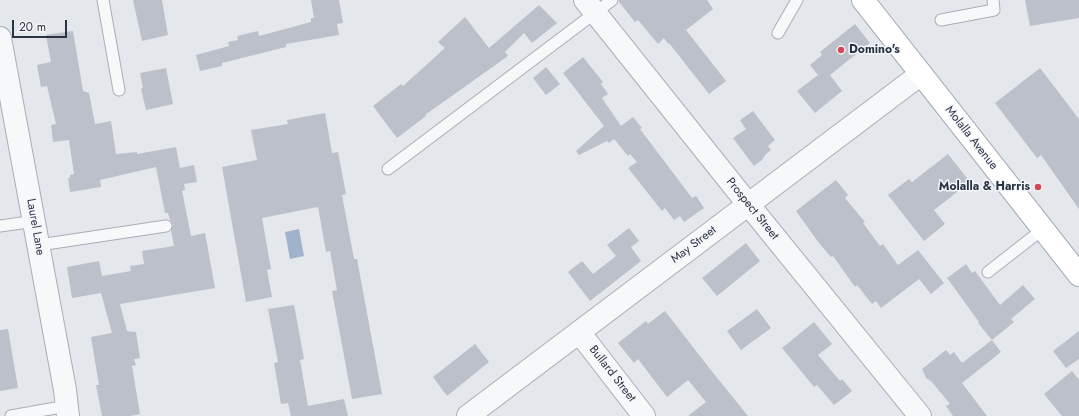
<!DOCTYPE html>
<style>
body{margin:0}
#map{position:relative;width:1079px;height:416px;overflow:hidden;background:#e4e7ec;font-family:Jost,sans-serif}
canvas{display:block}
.scale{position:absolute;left:12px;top:20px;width:55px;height:18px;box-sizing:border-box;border:2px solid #2b3445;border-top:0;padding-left:5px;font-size:12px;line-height:14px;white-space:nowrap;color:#2b3445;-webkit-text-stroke:3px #f4f6f9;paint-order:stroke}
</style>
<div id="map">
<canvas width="1079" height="416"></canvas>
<div class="scale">20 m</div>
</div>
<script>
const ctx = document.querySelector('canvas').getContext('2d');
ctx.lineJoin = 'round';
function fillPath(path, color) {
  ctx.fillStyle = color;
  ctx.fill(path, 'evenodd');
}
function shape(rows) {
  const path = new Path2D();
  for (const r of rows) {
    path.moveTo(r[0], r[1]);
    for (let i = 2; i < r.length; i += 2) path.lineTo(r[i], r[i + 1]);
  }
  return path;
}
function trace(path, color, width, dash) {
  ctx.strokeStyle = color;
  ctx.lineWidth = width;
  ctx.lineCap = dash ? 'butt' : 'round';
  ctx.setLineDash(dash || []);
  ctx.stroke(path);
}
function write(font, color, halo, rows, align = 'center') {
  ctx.font = font + ' Jost,sans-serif';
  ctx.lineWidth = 3;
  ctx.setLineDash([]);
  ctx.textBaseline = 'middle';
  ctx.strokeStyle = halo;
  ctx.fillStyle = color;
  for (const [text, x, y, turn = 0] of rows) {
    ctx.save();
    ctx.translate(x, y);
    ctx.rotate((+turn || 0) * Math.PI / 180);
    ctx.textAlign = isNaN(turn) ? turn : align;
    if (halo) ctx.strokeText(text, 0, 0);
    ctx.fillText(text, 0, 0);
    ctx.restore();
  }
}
const water = shape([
 [299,229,304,256,290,259,285,232]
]);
const building = shape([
 [133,0,162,0,168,35,142,41],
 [311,0,339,0,343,23,337,24,339,35,286,44,286,47,222,63,222,66,200,71,196,55,229,46,228,42,238,40,237,36,258,31,259,36,311,22,311,18,314,18],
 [619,0,707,0,713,9,686,30,726,81,709,94,669,43,668,44,664,38,658,44,638,20,635,22,619,2],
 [1025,0,1079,0,1079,18,1030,26],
 [539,5,557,23,532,43,524,33,505,52,508,56,425,115,426,116,397,138,373,106,401,84,403,86,445,48,438,42,465,17,489,48],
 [855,24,870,43,830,75,842,91,815,113,797,91,818,75,810,65,822,55,820,52],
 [73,31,83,91,89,93,95,124,111,121,116,154,137,152,137,154,176,147,180,168,194,165,197,182,184,184,185,190,182,191,191,236,205,233,215,288,120,304,127,331,136,332,140,358,134,359,136,365,132,366,140,414,130,416,102,416,96,385,99,385,91,337,112,333,101,293,72,298,67,267,99,261,102,276,131,271,130,266,144,264,142,251,174,246,171,230,173,225,170,220,168,213,165,213,156,167,100,180,101,187,70,192,68,178,70,178,70,175,74,174,69,140,53,142,51,125,56,124,47,86,41,87,37,65,51,62,46,35],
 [583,57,603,82,601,84,608,94,602,98,621,126,633,117,642,128,640,129,692,198,696,196,704,208,684,222,680,216,674,220,665,208,662,211,628,168,637,162,630,154,628,156,614,139,609,143,607,141,579,155,576,151,604,126,563,73],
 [546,67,560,84,546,95,533,78],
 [166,68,173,104,146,110,141,89,143,88,140,73],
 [1040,68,1079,119,1079,209,1041,155,1037,158,995,103],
 [753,111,775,140,768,146,771,150,766,154,762,160,754,166,733,138,746,129,740,120],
 [325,113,332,153,338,152,346,194,342,195,354,259,357,259,382,394,352,399,332,291,337,290,330,251,326,252,318,207,262,218,271,269,267,270,272,297,246,302,222,167,257,160,251,130,288,124,287,120],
 [948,154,970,182,934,210,945,224,924,241,888,195,909,179,912,182],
 [836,180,848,195,845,198,865,222,863,223,880,246,883,244,898,265,918,250,944,283,931,294,919,279,881,308,876,301,872,304,857,285,855,287,833,256,831,257,819,243,796,211],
 [629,228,639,241,631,247,641,261,590,301,568,272,582,261,593,274,616,256,607,245],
 [746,243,760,261,717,296,702,278],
 [966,264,972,273,975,271,1000,305,1023,285,1035,299,1011,319,1014,322,992,340,1001,352,962,383,987,416,953,416,946,406,950,404,932,382,926,378,922,369,946,350,950,355,954,352,962,363,992,340,978,323,979,322,947,278],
 [294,305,304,359,300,360,308,406,344,399,348,416,291,416,288,403,281,404,274,363,278,362,268,309],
 [757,309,771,328,741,350,727,331],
 [665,311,710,369,748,416,688,416,706,402,688,380,667,397,638,359,634,363,618,343,646,321,648,324],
 [814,322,832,344,818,355,840,381,842,379,852,391,834,405,817,385,814,387,782,348],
 [8,329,18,388,0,391,0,330],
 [1079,331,1079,359,1066,368,1053,351],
 [475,344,489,362,447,396,433,377],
 [1072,371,1079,380,1079,416,1062,416,1044,394]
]);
const lane = shape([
 [103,0,119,90],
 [941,20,994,10,993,0],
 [778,33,797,0],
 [388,169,612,0],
 [0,226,35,221],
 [39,245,166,226],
 [988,272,1043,229],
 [11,416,67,406]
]);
const street = shape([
 [585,0,748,204,920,416],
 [0,38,65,390,68,416],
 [579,332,644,416],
 [468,416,921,74]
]);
const primary = shape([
 [863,0,1079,275]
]);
const markers = [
 [841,50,4,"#d1495b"],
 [1038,187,4,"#d1495b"]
];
const poiNames = [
 ["Domino's",849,50],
 ["Molalla & Harris",1030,187,"right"]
];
const streetNames = [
 ["Molalla Avenue",971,138,52],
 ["Prospect Street",752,209,51],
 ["Laurel Lane",35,227,80],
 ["May Street",694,245,-37],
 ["Bullard Street",612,374,52]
];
fillPath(water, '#9fb4cc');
fillPath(building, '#bbc0ca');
trace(lane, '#a9aeb7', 13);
trace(street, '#a9aeb7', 24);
trace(primary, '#a3abb8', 24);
trace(lane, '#f7f8fa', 11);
trace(street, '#f7f8fa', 22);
trace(primary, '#fff', 22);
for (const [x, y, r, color] of markers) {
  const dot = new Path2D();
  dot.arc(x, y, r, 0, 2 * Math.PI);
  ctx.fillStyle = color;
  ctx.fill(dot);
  trace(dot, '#f4f6f9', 1.5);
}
write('bold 12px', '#2b3445', '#f4f6f9', poiNames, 'left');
write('12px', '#2b3445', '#f4f6f9', streetNames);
</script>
